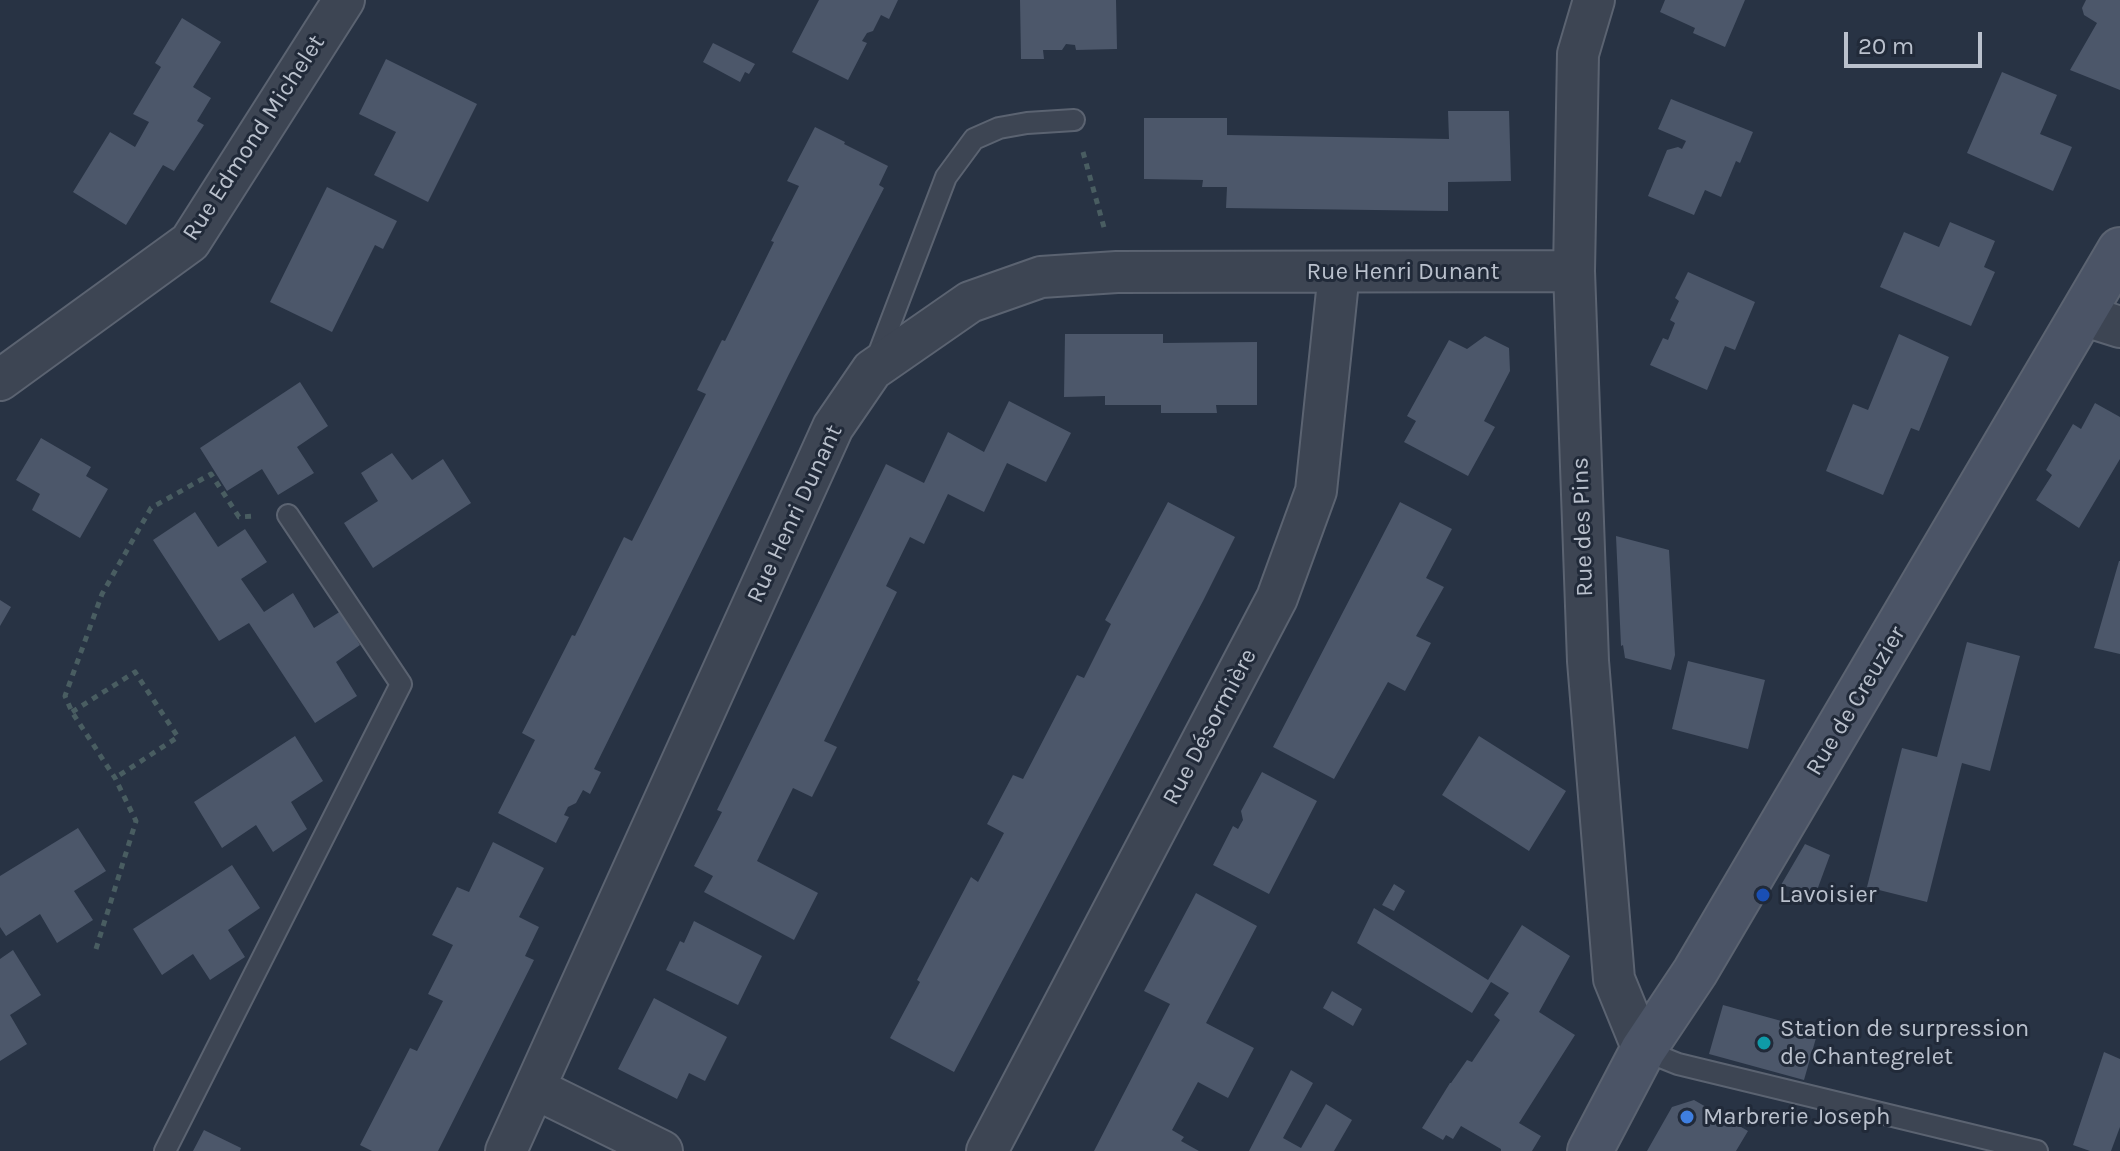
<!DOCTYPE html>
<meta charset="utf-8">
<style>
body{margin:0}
#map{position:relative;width:2120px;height:1151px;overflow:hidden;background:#283344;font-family:Karla,sans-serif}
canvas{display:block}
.scale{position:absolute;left:1844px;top:32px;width:138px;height:36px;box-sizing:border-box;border:4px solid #bac1cd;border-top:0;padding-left:10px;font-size:24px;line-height:28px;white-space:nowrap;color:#bac1cd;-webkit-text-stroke:6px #212a39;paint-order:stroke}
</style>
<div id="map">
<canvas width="2120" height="1151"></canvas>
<div class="scale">20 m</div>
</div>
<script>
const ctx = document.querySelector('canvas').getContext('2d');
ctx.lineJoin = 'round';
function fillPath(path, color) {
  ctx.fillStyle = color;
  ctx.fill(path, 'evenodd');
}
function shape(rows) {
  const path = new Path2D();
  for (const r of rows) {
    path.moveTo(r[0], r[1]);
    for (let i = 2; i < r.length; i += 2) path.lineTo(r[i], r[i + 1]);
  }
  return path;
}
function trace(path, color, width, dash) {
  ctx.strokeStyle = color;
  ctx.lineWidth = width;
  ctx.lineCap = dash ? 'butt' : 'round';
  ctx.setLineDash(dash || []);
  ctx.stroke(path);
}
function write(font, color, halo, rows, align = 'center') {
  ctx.font = font + ' Karla,sans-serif';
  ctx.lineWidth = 6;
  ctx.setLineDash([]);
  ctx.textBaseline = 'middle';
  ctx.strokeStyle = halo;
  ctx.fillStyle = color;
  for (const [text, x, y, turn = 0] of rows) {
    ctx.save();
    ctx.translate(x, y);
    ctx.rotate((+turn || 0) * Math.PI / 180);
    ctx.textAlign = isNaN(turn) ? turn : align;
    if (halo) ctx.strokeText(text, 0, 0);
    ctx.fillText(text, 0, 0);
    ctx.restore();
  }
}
const building = shape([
 [819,0,898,0,889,19,881,15,873,31,867,33,862,41,867,43,848,80,792,52],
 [1020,0,1116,0,1117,49,1076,50,1075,45,1066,44,1062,50,1043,50,1044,59,1021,59],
 [1665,0,1745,0,1725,47,1693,33,1695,28,1660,12],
 [2086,0,2120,0,2120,90,2070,70,2097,23,2084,15,2082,8],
 [182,18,221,42,193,87,211,98,197,121,204,125,174,171,163,165,126,225,73,192,110,132,135,147,149,122,133,114,161,67,155,63],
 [713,43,755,64,749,74,745,72,740,82,703,62],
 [386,59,477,104,428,202,374,175,396,132,359,114],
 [2002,72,2057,95,2040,134,2072,147,2053,191,1967,153],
 [1671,99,1753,132,1740,163,1736,161,1721,197,1705,190,1694,215,1648,196,1667,150,1678,147,1682,149,1686,141,1658,129],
 [1448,111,1509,111,1511,181,1448,182,1448,211,1226,208,1227,187,1202,187,1203,180,1144,179,1144,118,1227,118,1227,135,1449,139],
 [815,127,845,142,844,144,888,166,879,185,884,188,789,374,594,769,601,772,590,794,583,790,576,803,568,807,564,815,569,817,556,843,498,813,535,740,522,733,572,635,575,636,624,537,632,541,706,394,697,390,722,340,725,341,774,242,771,241,799,186,787,181],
 [327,187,397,221,383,249,375,245,332,332,270,302],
 [1950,222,1995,241,1984,267,1995,272,1971,326,1880,287,1904,232,1939,247],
 [1688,272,1755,302,1735,350,1725,346,1707,390,1650,365,1663,338,1668,340,1675,323,1670,320,1679,301,1675,298],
 [1065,334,1163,334,1163,343,1257,342,1257,405,1216,405,1217,413,1161,413,1161,405,1105,405,1105,396,1064,397],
 [1899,334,1949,357,1919,431,1911,428,1883,495,1826,471,1853,404,1868,410],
 [1485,336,1509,348,1510,371,1484,421,1495,427,1468,476,1404,442,1416,421,1407,416,1449,340,1467,349],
 [300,382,328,426,297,447,314,473,278,495,262,469,227,491,200,448],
 [1009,401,1071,433,1046,482,1007,463,984,512,948,494,924,544,910,537,886,586,897,592,824,741,837,747,812,797,793,788,757,861,818,893,794,940,704,892,713,876,694,866,722,812,717,810,886,464,924,483,948,432,984,452],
 [2095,403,2120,417,2120,459,2079,528,2036,500,2052,475,2046,470,2073,424,2081,429],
 [41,438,91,467,86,476,108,489,80,538,32,510,40,494,16,480],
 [392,453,412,480,443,459,471,503,373,568,344,523,378,501,361,473],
 [1168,502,1235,537,1203,601,954,1072,890,1038,920,982,917,980,971,877,978,882,1004,833,987,824,1013,775,1023,779,1077,675,1084,678,1111,624,1105,620],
 [1400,502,1452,529,1426,578,1444,587,1416,636,1431,643,1405,691,1388,682,1334,779,1273,747],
 [195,512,218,547,245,529,267,562,241,579,264,612,293,593,314,628,341,611,360,645,336,662,357,696,315,723,249,623,219,641,153,540],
 [1616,536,1669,550,1675,655,1671,670,1625,658,1623,645,1621,646],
 [2119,561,2120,561,2120,654,2094,648],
 [0,600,11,607,0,626],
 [1967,642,2020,656,1990,771,1962,763,1927,902,1867,887,1902,748,1937,757],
 [1688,661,1765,680,1748,749,1672,729],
 [295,736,323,781,291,802,307,829,273,852,256,825,222,848,194,802],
 [1479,736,1566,791,1529,851,1442,795],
 [1262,772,1317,801,1269,894,1213,865,1233,826,1238,829,1243,820,1241,811],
 [78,828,106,871,74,891,93,920,57,943,40,914,6,936,0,927,0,876],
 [493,842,544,868,519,917,539,927,525,956,534,960,438,1151,372,1151,360,1145,410,1048,417,1051,443,1001,428,994,453,945,432,935,457,887,469,892],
 [1805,844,1830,855,1816,893,1781,885],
 [232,865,260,908,228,930,245,957,210,980,193,954,162,975,133,929],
 [1394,884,1405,891,1394,911,1382,905],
 [1196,893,1257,926,1206,1023,1254,1048,1228,1098,1198,1082,1172,1130,1184,1137,1181,1141,1199,1151,1094,1151,1170,1004,1144,991],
 [1374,908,1488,980,1522,925,1570,956,1539,1012,1575,1035,1519,1123,1541,1136,1532,1151,1501,1151,1501,1149,1461,1126,1453,1139,1446,1135,1443,1140,1422,1128,1450,1083,1451,1083,1467,1060,1472,1062,1500,1020,1494,1015,1509,993,1491,982,1472,1013,1357,943],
 [694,921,762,956,738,1005,666,970,680,941,684,943],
 [13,950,41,995,10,1015,27,1044,0,1061,0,959],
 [1332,991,1362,1009,1353,1026,1323,1008],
 [654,998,727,1037,705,1081,689,1073,677,1099,618,1069],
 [1723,1005,1818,1031,1804,1080,1709,1054],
 [2104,1052,2120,1059,2120,1127,2111,1151,2090,1151,2073,1145],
 [1291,1070,1313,1083,1283,1138,1301,1148,1326,1104,1352,1120,1334,1151,1249,1151],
 [1694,1100,1748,1131,1736,1151,1647,1151,1672,1107],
 [204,1130,241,1148,240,1151,193,1151]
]);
const path = shape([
 [1083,152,1105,231],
 [72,712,135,672,178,737,115,778],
 [96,949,136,821,115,778,72,712,65,696,102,594,151,508,211,474,239,517,255,516]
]);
const lane = shape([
 [875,363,946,177,974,139,999,128,1027,123,1074,120],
 [1643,1050,1678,1064,2037,1151],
 [165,1151,401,684,288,515]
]);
const street = shape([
 [1594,0,1578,54,1574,271,1588,661,1614,979,1643,1050],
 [2082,315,2120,327],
 [0,380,190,242,344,0],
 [536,1089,662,1151],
 [506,1151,833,427,872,370,970,302,1041,277,1117,272,1574,271],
 [987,1151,1277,598,1316,491,1339,272]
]);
const secondary = shape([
 [1590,1151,1643,1050,1695,972,2120,250]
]);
const markers = [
 [1763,895,8,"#1a4fb4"],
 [1764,1043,8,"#0f9aa8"],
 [1687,1117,8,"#3f7fe0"]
];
const streetNames = [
 ["Rue Edmond Michelet",254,138,-57],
 ["Rue Henri Dunant",1403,272],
 ["Rue Henri Dunant",795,514,-65],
 ["Rue des Pins",1583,527,-92],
 ["Rue de Creuzier",1856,701,-59],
 ["Rue Désormière",1210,727,-62]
];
const poiNames = [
 ["Lavoisier",1779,895],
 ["Station de surpression",1780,1029],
 ["de Chantegrelet",1780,1057],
 ["Marbrerie Joseph",1703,1117]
];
fillPath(building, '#4c576a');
trace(lane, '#5b6371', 24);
trace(street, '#5b6371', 44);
trace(secondary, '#5b6371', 48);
trace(path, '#495d61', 5, [6, 6]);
trace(lane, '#3d4553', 20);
trace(street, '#3d4553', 40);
trace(secondary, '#4b5466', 44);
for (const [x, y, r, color] of markers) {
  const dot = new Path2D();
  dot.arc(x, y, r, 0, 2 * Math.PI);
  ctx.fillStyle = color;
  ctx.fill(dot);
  trace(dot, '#212a39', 3);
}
write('24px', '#bac1cd', '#212a39', streetNames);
write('24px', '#bac1cd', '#212a39', poiNames, 'left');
</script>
